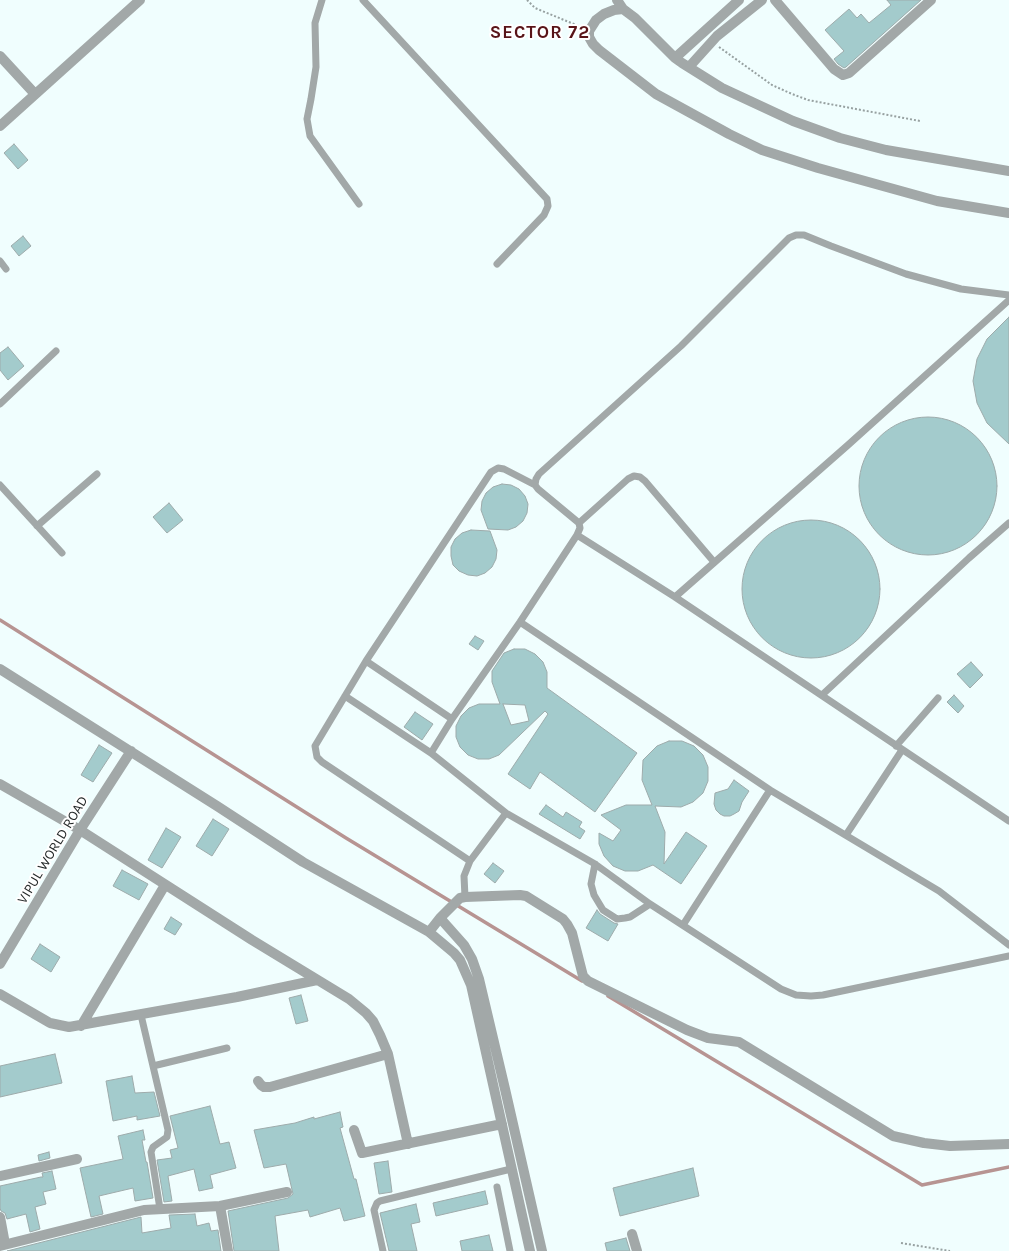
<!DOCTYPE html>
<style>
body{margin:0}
canvas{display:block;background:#f0fefe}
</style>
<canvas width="1009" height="1251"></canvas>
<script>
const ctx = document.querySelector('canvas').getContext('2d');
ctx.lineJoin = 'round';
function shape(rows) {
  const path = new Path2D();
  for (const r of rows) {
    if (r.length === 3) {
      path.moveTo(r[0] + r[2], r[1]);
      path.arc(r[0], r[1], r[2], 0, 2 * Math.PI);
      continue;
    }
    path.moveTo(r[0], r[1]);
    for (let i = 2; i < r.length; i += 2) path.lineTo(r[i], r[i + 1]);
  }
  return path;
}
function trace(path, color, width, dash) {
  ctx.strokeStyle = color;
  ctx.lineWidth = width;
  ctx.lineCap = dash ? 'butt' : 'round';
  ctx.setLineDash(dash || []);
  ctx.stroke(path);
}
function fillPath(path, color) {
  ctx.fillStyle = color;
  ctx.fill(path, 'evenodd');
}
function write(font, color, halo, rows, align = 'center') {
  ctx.font = font + ' Karla,sans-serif';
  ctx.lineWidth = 4;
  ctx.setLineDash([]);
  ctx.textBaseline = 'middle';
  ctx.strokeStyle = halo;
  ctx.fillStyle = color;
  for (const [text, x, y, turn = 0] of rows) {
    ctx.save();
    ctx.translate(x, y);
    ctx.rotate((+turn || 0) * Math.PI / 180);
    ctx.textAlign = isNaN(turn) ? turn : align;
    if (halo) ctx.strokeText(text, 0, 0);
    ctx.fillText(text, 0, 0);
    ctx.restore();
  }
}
const stream = shape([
 [0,620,346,838,582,981],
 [608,996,922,1185,1009,1167]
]);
const building = shape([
 [887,0,921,0,846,67,844,68,838,64,834,59,844,51,825,30,849,9,857,18,861,14,869,23,891,5,887,0],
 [14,144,28,160,18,169,4,153,14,144],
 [23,236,31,246,19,256,11,246,23,236],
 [1009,317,1009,444,987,423,977,403,973,381,977,359,987,339,1009,317],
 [8,347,24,366,8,380,0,370,0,353,8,347],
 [928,486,69],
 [502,484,511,485,519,489,525,496,528,504,527,513,523,521,516,527,508,530,488,529,481,510,482,501,486,493,493,487,502,484],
 [169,503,183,520,167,533,153,517,169,503],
 [811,589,69],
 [471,530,490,531,497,550,496,559,492,567,485,573,477,576,468,575,459,571,453,565,451,556,451,547,455,539,462,533,471,530],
 [475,636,484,641,478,650,469,644,475,636],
 [514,649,525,649,535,654,543,662,547,672,547,688,637,753,595,812,540,772,530,789,508,774,548,714,545,711,499,755,489,759,478,759,468,755,460,747,456,737,456,726,461,716,469,708,479,704,500,704,492,682,492,671,504,653,514,649],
 [503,704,525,705,529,721,511,725,503,704],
 [971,662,983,675,970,688,957,674,971,662],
 [954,695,964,706,958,713,947,702,954,695],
 [415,712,433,724,422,740,404,727,415,712],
 [669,741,682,741,694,746,703,755,708,767,708,781,703,793,693,802,681,807,655,806,665,832,664,864,686,832,707,846,681,884,653,865,638,871,625,871,613,866,604,856,599,844,599,833,613,841,621,830,601,815,626,805,652,805,642,780,643,760,657,746,669,741],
 [99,745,112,753,93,782,81,775,99,745],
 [734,780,749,791,742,802,739,811,734,814,730,816,724,816,720,814,716,810,714,804,715,793,728,789,734,780],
 [546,805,563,817,566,812,582,822,579,827,585,831,580,839,539,814,546,805],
 [213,819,229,829,212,856,196,846,213,819],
 [166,828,181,837,162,868,148,860,166,828],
 [493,863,504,871,495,883,484,874,493,863],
 [122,870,148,884,139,900,113,886,122,870],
 [597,910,600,914,614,923,618,924,608,941,586,928,597,910],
 [171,917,182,924,175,935,164,929,171,917],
 [40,944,60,957,51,972,31,959,40,944],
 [301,995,308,1021,296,1024,289,998,301,995],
 [55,1054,62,1083,0,1097,0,1066,55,1054],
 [132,1076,135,1093,154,1092,160,1116,137,1120,137,1116,113,1121,106,1081,132,1076],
 [210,1106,220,1144,229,1142,236,1168,210,1175,213,1188,199,1191,194,1169,168,1176,172,1201,164,1202,157,1160,172,1158,170,1150,178,1148,170,1116,210,1106],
 [340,1112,343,1127,340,1128,354,1179,356,1179,365,1216,344,1221,340,1208,310,1217,308,1210,275,1216,279,1251,234,1251,228,1211,288,1198,293,1194,286,1164,264,1168,254,1130,295,1123,314,1117,314,1119,340,1112],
 [143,1130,145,1140,142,1140,146,1162,147,1162,153,1198,135,1201,133,1188,99,1196,103,1214,91,1217,80,1168,123,1159,118,1136,143,1130],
 [49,1152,50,1158,39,1161,38,1155,49,1152],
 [388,1161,392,1192,379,1194,374,1163,388,1161],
 [693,1168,699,1196,620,1216,613,1188,693,1168],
 [52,1171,56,1189,43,1192,46,1204,35,1207,40,1229,30,1232,26,1214,7,1219,5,1213,1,1211,0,1208,0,1186,41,1177,43,1177,42,1173,52,1171],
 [485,1191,488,1204,436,1216,433,1203,485,1191],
 [416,1204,420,1222,411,1224,417,1251,389,1251,380,1213,416,1204],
 [195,1214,197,1226,209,1223,211,1231,218,1230,221,1251,7,1251,141,1217,142,1233,171,1228,169,1215,195,1214],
 [489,1235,493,1251,462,1251,460,1241,489,1235],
 [626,1238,630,1251,607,1251,605,1243,626,1238]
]);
const path = shape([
 [527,0,535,8,581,27],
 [719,47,772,85,792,94,808,100,920,121],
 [901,1243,950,1251]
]);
const service = shape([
 [322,0,315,23,316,67,311,99,307,119,310,136,359,204],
 [363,0,547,199,548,206,544,215,497,264],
 [0,261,6,269],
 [0,404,56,351],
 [0,485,62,553],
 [579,523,628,479,634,476,640,477,645,481,714,562],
 [37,526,97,474],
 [577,535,675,597,1009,821],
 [675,597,848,445,1009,300],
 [520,622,770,790,683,925],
 [366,661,452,719],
 [822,695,969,558,1009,523],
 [345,696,431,753,506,813,595,864,650,904,781,989,796,995,811,996,823,995,1009,956],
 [896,746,938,698],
 [431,753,452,719,520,622,577,535,580,528,579,523,538,489,535,485,536,479,539,474,681,346,789,238,796,235,804,235,831,246,906,274,961,289,1009,295],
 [770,790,939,891,1009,945],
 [846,835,902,750],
 [470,861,322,762,317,757,315,746,366,661,491,472,498,468,504,469,535,485],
 [595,864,591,884,594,895,603,910,617,919,625,918,630,917,650,904],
 [465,897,464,876,470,861,506,813],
 [141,1015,168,1130,167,1137,153,1147,151,1152,160,1209],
 [153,1066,227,1048],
 [497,1187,510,1251],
 [383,1251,374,1210,377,1203,380,1201,511,1169]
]);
const minor = shape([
 [617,0,623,9],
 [775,0,834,69,843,75,849,73,931,0],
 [0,56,35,94],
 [675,58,739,0],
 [689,67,717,36,762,0],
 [0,126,140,0],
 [1009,171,886,150,840,138,793,121,722,88,682,63,675,58,635,18,623,9,614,10,604,14,596,20,589,31,589,37,593,44,599,50,656,94,729,134,762,150,818,168,937,201,1009,213],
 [0,669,217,806,303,862,429,932,454,953,460,960,471,985,530,1251],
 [0,784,80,830,252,940,349,999,366,1013,373,1021,380,1035,388,1054,408,1144],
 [440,918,464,945,472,959,479,979,505,1089,542,1251],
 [429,932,440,918,460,898,465,897,520,895,526,896,563,919,567,924,572,933,583,976,588,981,687,1030,708,1038,739,1042,893,1136,924,1143,950,1146,1009,1144],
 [0,964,80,830,131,751],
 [0,994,50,1023,69,1027,237,997,317,980],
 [81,1026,165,885],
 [258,1081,261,1085,264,1087,270,1087,388,1054],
 [354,1130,362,1153,502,1124],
 [0,1176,77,1159],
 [220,1206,228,1251],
 [0,1217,5,1244],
 [632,1234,637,1251],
 [0,1246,144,1210,220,1206,287,1192]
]);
const streetNames = [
 ["VIPUL WORLD ROAD",53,850,-59]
];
const districtNames = [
 ["SECTOR 72",540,33]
];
trace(stream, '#b79492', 3.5);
fillPath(building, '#a3cbcc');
trace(building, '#9eabab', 1);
trace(path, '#97a1a1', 2, [2, 2]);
trace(service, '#a2a8a8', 7);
trace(minor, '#a2a8a8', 10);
write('14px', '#252a2a', '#fff', streetNames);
ctx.letterSpacing = '1px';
write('bold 18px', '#591418', '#fff', districtNames);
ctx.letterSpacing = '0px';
</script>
